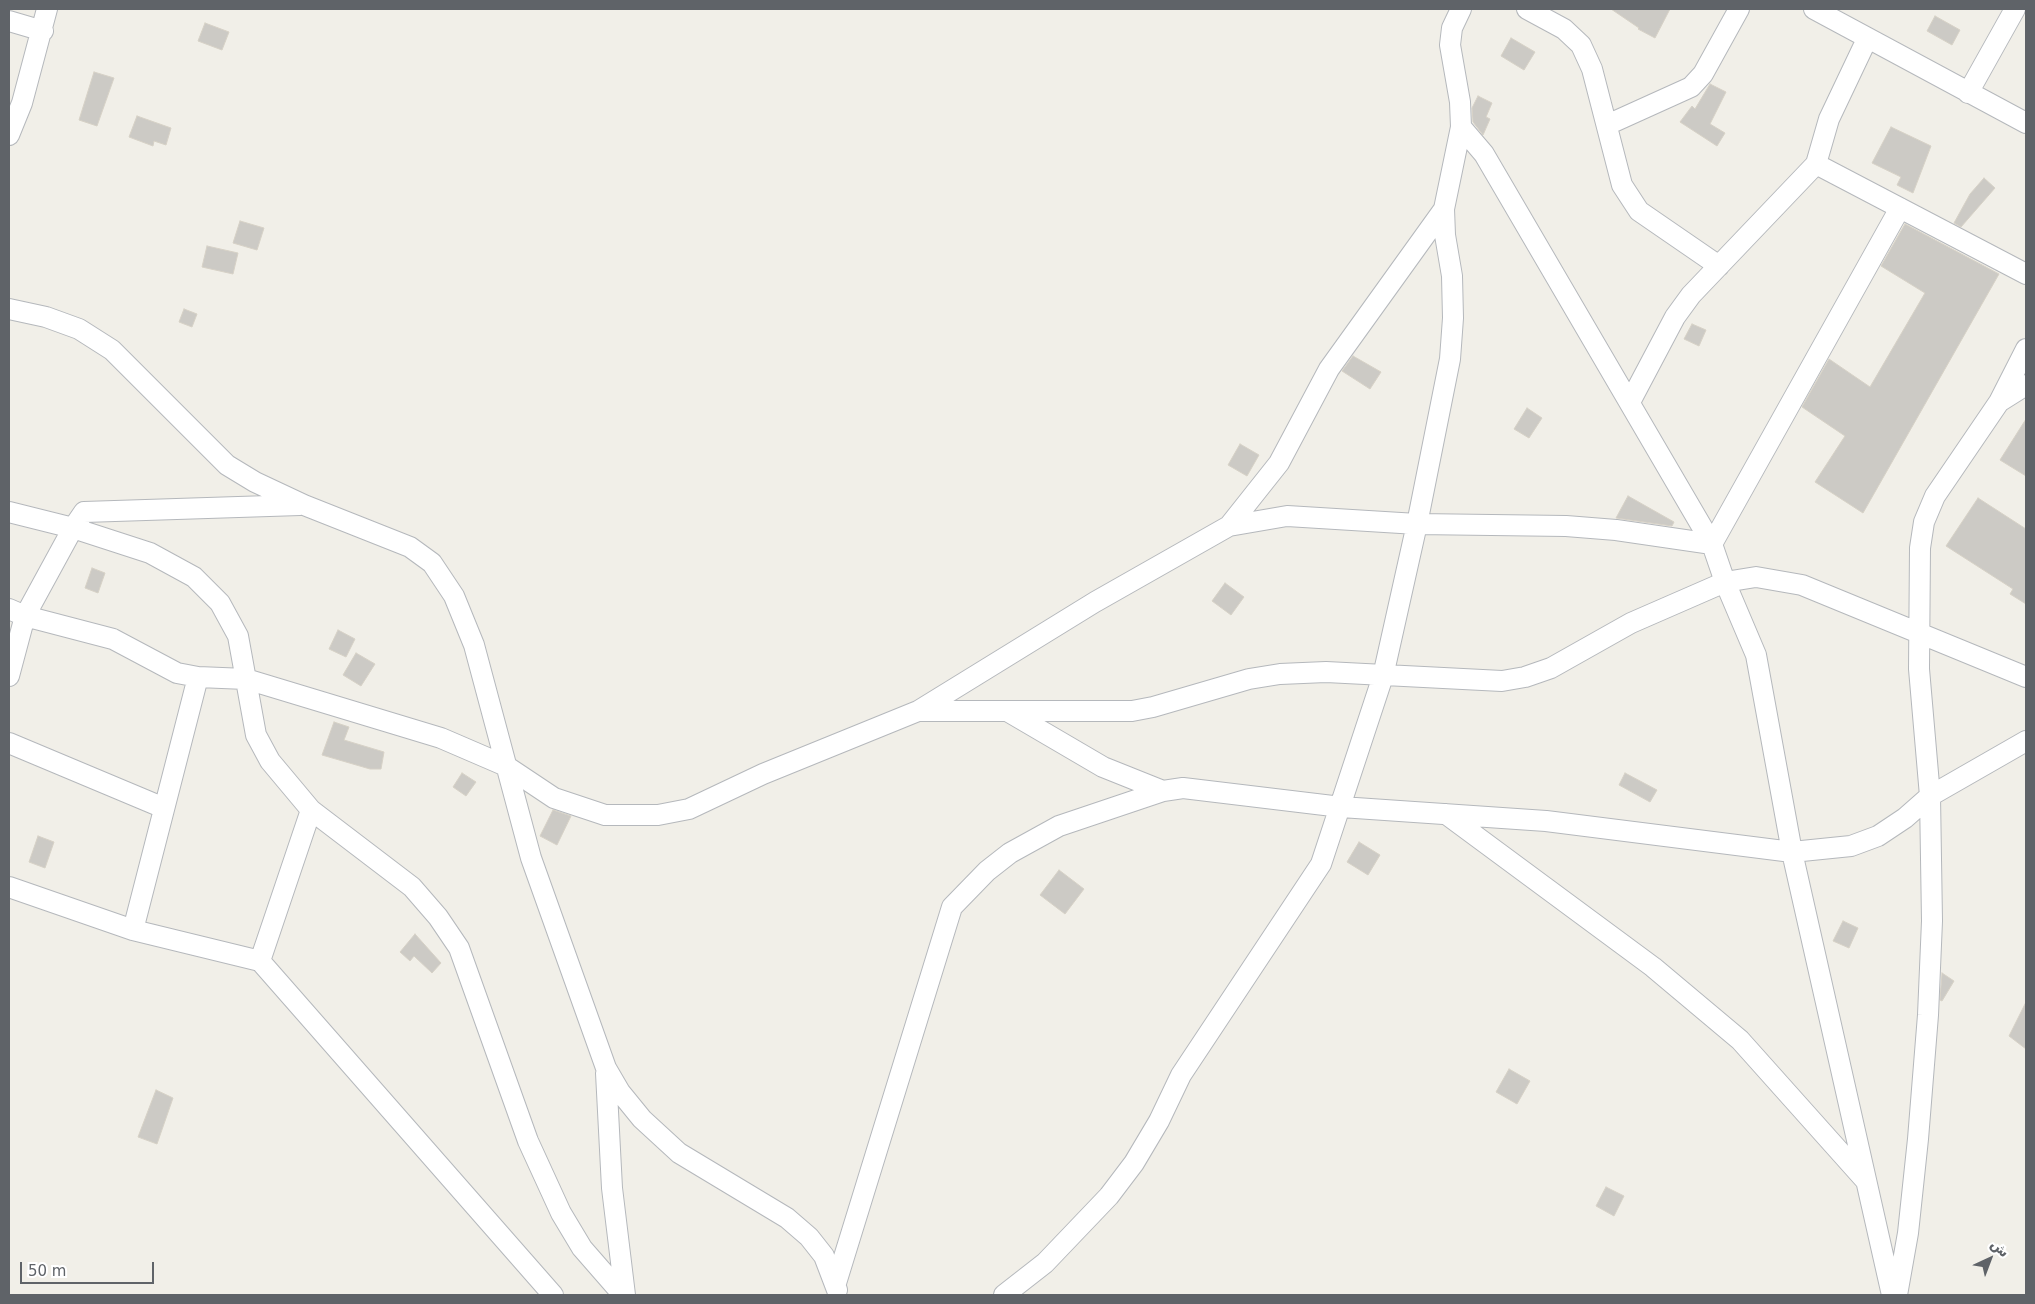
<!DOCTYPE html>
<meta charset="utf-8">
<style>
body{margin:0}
#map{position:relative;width:2035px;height:1304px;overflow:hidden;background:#f1efe8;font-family:"DejaVu Sans",Cairo,sans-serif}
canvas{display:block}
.frame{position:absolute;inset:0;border:10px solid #5f6368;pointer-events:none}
.north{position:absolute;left:1965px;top:1234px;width:50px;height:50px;-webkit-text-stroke:4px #fff;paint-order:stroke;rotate:43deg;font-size:14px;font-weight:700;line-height:20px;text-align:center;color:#5f6368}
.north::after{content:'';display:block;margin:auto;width:18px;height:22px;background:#5f6368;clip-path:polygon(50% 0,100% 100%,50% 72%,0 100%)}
.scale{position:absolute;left:20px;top:1262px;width:134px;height:22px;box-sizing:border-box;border:2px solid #5f6368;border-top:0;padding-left:6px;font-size:15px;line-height:18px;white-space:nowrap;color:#5f6368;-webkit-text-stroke:4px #fff;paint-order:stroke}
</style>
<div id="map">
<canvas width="2035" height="1304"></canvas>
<div class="frame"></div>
<div class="north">ش</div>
<div class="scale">50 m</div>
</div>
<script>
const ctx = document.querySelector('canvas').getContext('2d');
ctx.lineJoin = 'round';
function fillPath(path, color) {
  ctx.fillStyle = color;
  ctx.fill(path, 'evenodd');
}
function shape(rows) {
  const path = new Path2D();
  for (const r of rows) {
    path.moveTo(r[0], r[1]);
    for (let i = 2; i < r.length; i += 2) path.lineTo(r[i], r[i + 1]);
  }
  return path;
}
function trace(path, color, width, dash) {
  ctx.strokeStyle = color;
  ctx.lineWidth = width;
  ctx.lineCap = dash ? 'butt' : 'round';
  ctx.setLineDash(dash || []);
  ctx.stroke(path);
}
const building = shape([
 [1611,9,1670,9,1655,38,1638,29,1639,28,1611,9],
 [1935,16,1960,30,1952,45,1927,31,1935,16],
 [205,23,229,32,222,50,198,41,205,23],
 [1511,38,1535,52,1524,70,1501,56,1511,38],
 [94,72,114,78,97,126,79,120,94,72],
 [1710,84,1726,92,1710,124,1725,133,1717,146,1680,122,1692,106,1695,109,1710,84],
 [1478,96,1492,103,1486,117,1490,119,1483,135,1473,122,1472,108,1478,96],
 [137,116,171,128,166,145,154,141,153,146,129,137,137,116],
 [1891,127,1931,146,1913,193,1897,185,1901,177,1872,163,1891,127],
 [1984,178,1995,188,1961,227,1954,223,1970,194,1984,178],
 [240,221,264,228,257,250,233,243,240,221],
 [1905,224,1999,274,1863,513,1815,482,1845,436,1802,407,1829,359,1870,387,1925,293,1881,266,1905,224],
 [207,246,238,253,233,274,202,267,207,246],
 [184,309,197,314,192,327,179,322,184,309],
 [1692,324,1706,330,1699,346,1684,339,1692,324],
 [1353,356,1381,372,1370,389,1342,371,1353,356],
 [1527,408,1542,418,1529,438,1514,429,1527,408],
 [2026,419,2026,476,2000,460,2026,419],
 [1240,444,1259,455,1247,476,1228,465,1240,444],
 [1628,496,1674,522,1672,526,1616,518,1628,496],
 [1978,498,2026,529,2026,604,2010,594,2013,589,1946,546,1978,498],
 [92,568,105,573,98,593,85,588,92,568],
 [1225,583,1244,597,1231,615,1212,601,1225,583],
 [338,630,355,639,346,657,329,649,338,630],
 [356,653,375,664,361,686,343,675,356,653],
 [334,722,349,727,344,740,384,752,381,769,370,769,322,755,334,722],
 [462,773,476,782,466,796,453,787,462,773],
 [1625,773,1657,790,1650,802,1619,785,1625,773],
 [553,810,571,816,557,845,540,836,553,810],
 [38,836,54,842,45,868,29,862,38,836],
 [1359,842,1380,855,1368,875,1347,862,1359,842],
 [1059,870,1084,889,1065,914,1040,895,1059,870],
 [1843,921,1858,928,1849,948,1833,941,1843,921],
 [415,934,441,963,432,973,414,956,410,961,400,952,415,934],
 [1942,973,1954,981,1942,1001,1940,1000,1942,973],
 [2026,1002,2026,1049,2009,1036,2026,1002],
 [1509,1069,1530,1081,1517,1104,1496,1092,1509,1069],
 [156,1090,173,1098,157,1144,138,1137,156,1090],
 [1606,1187,1624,1196,1614,1216,1596,1206,1606,1187]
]);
const street = shape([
 [1527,9,1564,29,1581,45,1592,69,1622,185,1639,211,1719,266],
 [1814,9,2026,123],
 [9,21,43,31],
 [1968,93,2015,9],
 [1607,125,1691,87,1703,74,1739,9],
 [1461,127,1484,154,1712,544,1725,582,1756,655,1792,852,1892,1295],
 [9,135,22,103,47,9],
 [1816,164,2026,274],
 [9,309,46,317,79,329,112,350,227,465,255,482,304,505,410,547,432,563,454,596,474,645,531,858,606,1068,620,1092,642,1119,679,1153,787,1218,809,1237,824,1256,837,1290],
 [1630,402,1675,317,1691,295,1816,164,1829,119,1867,39],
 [1999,402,2026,385],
 [9,512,73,528,150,553,194,577,220,603,238,636,256,735,270,761,311,810,412,887,438,917,459,948,528,1141,561,1213,582,1248,623,1295],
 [1229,526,1279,463,1329,369,1444,209],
 [1712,544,1900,208],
 [9,609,25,616,113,639,177,673,198,677,246,679,441,738,506,766,554,798,605,815,658,815,689,809,763,774,918,711,1095,602,1229,526,1287,516,1417,524,1566,526,1616,530,1712,544],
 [9,676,25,616,73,528,84,512,300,505],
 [918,711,1132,711,1153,707,1249,679,1280,674,1326,672,1502,681,1525,677,1551,668,1631,623,1725,582,1756,577,1802,585,2026,677],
 [1009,712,1103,767,1163,791],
 [9,743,164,808],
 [1446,814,1653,967,1740,1040,1866,1181],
 [9,887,133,930,260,961,553,1295],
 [133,930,198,677],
 [260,961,311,810],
 [606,1073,612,1188,625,1295],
 [836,1283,952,907,987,871,1010,853,1059,826,1163,791,1183,788,1341,807,1546,821,1792,852,1851,846,1878,836,1905,818,1930,796,2026,741],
 [1004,1295,1045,1263,1109,1196,1134,1163,1159,1121,1181,1075,1321,864,1383,676,1417,524,1450,359,1453,318,1452,276,1445,235,1444,209,1461,127,1460,102,1450,45,1452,28,1461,9],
 [1897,1295,1908,1233,1918,1139,1928,1015,1932,921,1930,796,1919,669,1920,548,1924,522,1935,496,1999,402,2026,349]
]);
fillPath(building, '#cccac5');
trace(building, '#d6d1c6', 1);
trace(street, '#b5b8bc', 22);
trace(street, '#fff', 20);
</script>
